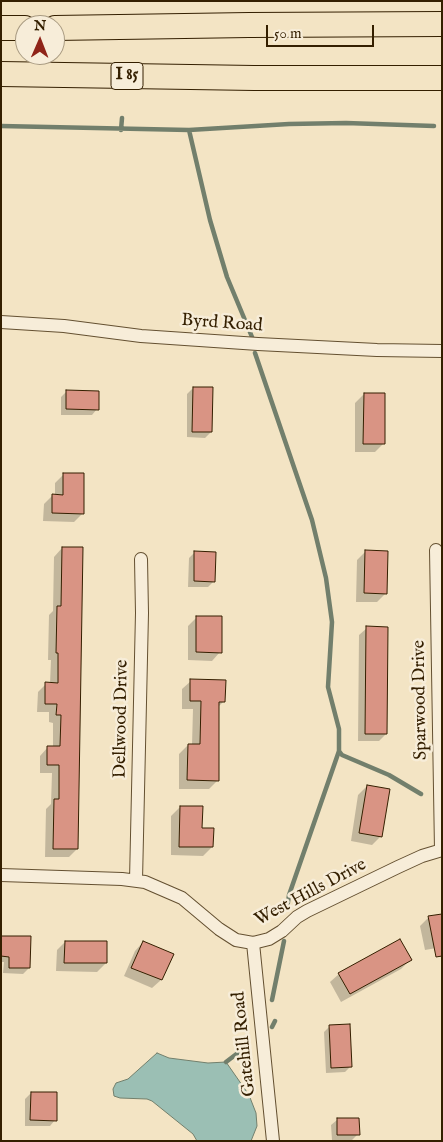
<!DOCTYPE html>
<style>
body{margin:0}
#map{position:relative;width:443px;height:1142px;overflow:hidden;background:#f3e4c4;font-family:"IM FELL English",serif}
canvas{display:block}
.frame{position:absolute;inset:0;border:2px solid #341f00;pointer-events:none}
.north{position:absolute;left:15px;top:15px;width:50px;height:50px;box-sizing:border-box;background:#f7edd9;border:1px solid #a99b82;border-radius:50%;rotate:1deg;font-size:14px;font-weight:700;line-height:20px;text-align:center;color:#341f00}
.north::after{content:'';display:block;margin:auto;width:18px;height:22px;background:#8f2418;clip-path:polygon(50% 0,100% 100%,50% 72%,0 100%)}
.scale{position:absolute;left:266px;top:25px;width:108px;height:22px;box-sizing:border-box;border:2px solid #341f00;border-top:0;padding-left:6px;font-size:15px;line-height:18px;white-space:nowrap;color:#341f00;-webkit-text-stroke:4px #f7edd9;paint-order:stroke}
</style>
<div id="map">
<canvas width="443" height="1142"></canvas>
<div class="frame"></div>
<div class="north">N</div>
<div class="scale">50 m</div>
</div>
<script>
const ctx = document.querySelector('canvas').getContext('2d');
ctx.lineJoin = 'round';
function fillPath(path, color) {
  ctx.fillStyle = color;
  ctx.fill(path, 'evenodd');
}
function shape(rows) {
  const path = new Path2D();
  for (const r of rows) {
    path.moveTo(r[0], r[1]);
    for (let i = 2; i < r.length; i += 2) path.lineTo(r[i], r[i + 1]);
  }
  return path;
}
function trace(path, color, width, dash) {
  ctx.strokeStyle = color;
  ctx.lineWidth = width;
  ctx.lineCap = dash ? 'butt' : 'round';
  ctx.setLineDash(dash || []);
  ctx.stroke(path);
}
function write(font, color, halo, rows, align = 'center') {
  ctx.font = font + ' "IM FELL English",serif';
  ctx.lineWidth = 5;
  ctx.setLineDash([]);
  ctx.textBaseline = 'middle';
  ctx.strokeStyle = halo;
  ctx.fillStyle = color;
  for (const [text, x, y, turn = 0] of rows) {
    ctx.save();
    ctx.translate(x, y);
    ctx.rotate((+turn || 0) * Math.PI / 180);
    ctx.textAlign = isNaN(turn) ? turn : align;
    if (halo) ctx.strokeText(text, 0, 0);
    ctx.fillText(text, 0, 0);
    ctx.restore();
  }
}
const water = shape([
 [157,1053,169,1058,208,1063,226,1062,249,1095,256,1113,257,1126,251,1141,197,1141,193,1134,152,1101,147,1099,120,1098,114,1096,113,1089,116,1083,128,1079,157,1053]
]);
const shadow = shape([
 [193,388,211,432,205,438,187,437,187,394],
 [67,391,97,409,92,415,61,415,61,397],
 [364,394,383,444,375,452,355,452,355,403],
 [64,474,83,513,74,522,43,521,44,504,52,496,55,496,55,483],
 [62,548,77,849,69,857,45,857,46,809,51,804,52,773,40,773,40,756,48,747,53,747,53,723,49,722,49,712,37,712,38,692,46,684,50,684,51,660,48,660,49,615,53,611,54,557],
 [366,551,386,593,377,602,356,602,357,560],
 [195,552,214,581,208,587,188,587,189,558],
 [197,617,220,652,212,661,188,660,188,626],
 [367,628,386,734,379,741,358,741,359,635],
 [191,681,224,701,217,708,218,780,209,789,179,789,179,754,188,745,192,745,193,709,182,709,182,689],
 [367,786,381,836,372,845,351,841,358,795],
 [180,807,201,829,212,847,203,856,171,855,171,816],
 [429,917,442,947,425,950,420,926],
 [1,937,29,968,23,974,3,973,4,962,1,962],
 [65,942,106,963,97,972,56,971,57,950],
 [143,942,172,954,161,980,152,988,124,976,135,951],
 [410,960,401,969,341,1002,330,982,339,974],
 [330,1026,351,1066,345,1072,326,1073,324,1032],
 [31,1093,55,1120,50,1126,25,1126,25,1099],
 [337,1120,358,1134,352,1140,332,1140,331,1125]
]);
const stream = shape([
 [1,126,189,130,289,124,346,123,434,126],
 [121,130,122,118],
 [189,130,210,220,227,277,252,337],
 [255,353,312,520,326,578,332,622,328,687,339,729,339,751,289,895,287,909],
 [339,751,342,755,389,775,421,794],
 [272,1000,284,941],
 [272,1027,275,1021],
 [226,1062,247,1046]
]);
const building = shape([
 [193,387,213,387,212,432,192,432,193,387],
 [66,390,99,391,99,410,66,409,66,390],
 [364,393,385,393,385,444,363,444,364,393],
 [63,473,84,473,84,514,52,513,52,494,63,495,63,473],
 [62,547,83,547,78,849,53,849,54,799,59,799,59,765,47,765,47,746,60,746,61,715,56,715,57,704,45,704,45,682,58,683,58,653,56,653,57,606,61,606,62,547],
 [365,550,388,551,387,594,364,593,365,550],
 [194,551,216,552,215,582,194,581,194,551],
 [196,616,222,616,222,653,196,652,196,616],
 [366,626,388,627,387,734,365,734,366,626],
 [190,679,226,680,225,702,219,702,219,781,187,780,188,744,200,744,201,701,190,701,190,679],
 [367,785,390,789,382,837,359,833,367,785],
 [180,806,203,806,202,828,214,828,213,847,179,847,180,806],
 [442,914,442,956,436,957,428,916,442,914],
 [1,936,31,936,30,968,9,968,9,957,1,956,1,936],
 [400,939,412,960,350,994,338,973,400,939],
 [65,941,107,941,107,963,64,963,65,941],
 [143,941,174,954,162,980,131,968,143,941],
 [350,1024,352,1067,331,1068,329,1025,350,1024],
 [31,1092,57,1092,57,1121,30,1120,31,1092],
 [337,1118,359,1118,360,1135,337,1135,337,1118]
]);
const minor = shape([
 [1,322,64,326,141,336,258,344,377,350,442,351],
 [436,550,441,850],
 [1,875,122,879,145,882,182,898,219,929,236,940,253,943,269,939,282,931,297,917,307,911,398,867,422,856,442,850],
 [136,880,142,613,141,559],
 [253,943,273,1141]
]);
const motorway = shape([
 [1,28,25,28],
 [55,28,249,25,442,24],
 [1,74,254,78,442,78]
]);
const shields = [
 [127,76,32]
];
const shieldNames = [
 ["I 85",127,76]
];
const streetNames = [
 ["Byrd Road",222,324,4],
 ["Sparwood Drive",421,700,-91],
 ["Dellwood Drive",122,719,-89],
 ["West Hills Drive",311,893,-28],
 ["Gatehill Road",245,1044,-96]
];
fillPath(water, '#9bbfb4');
trace(water, '#727f6c', 1);
fillPath(shadow, '#0003');
trace(stream, '#727f6c', 4.5);
fillPath(building, '#d99484');
trace(building, '#341f00', 1);
trace(minor, '#645031', 14);
trace(motorway, '#341f00', 26);
trace(minor, '#f7edd9', 12);
trace(motorway, '#f3e4c4', 24);
for (const [x, y, w] of shields) {
  const box = new Path2D();
  box.roundRect(x - w / 2, y - 13.5, w, 27, 4);
  ctx.fillStyle = '#f7edd9';
  ctx.fill(box);
  trace(box, '#341f00', 1);
}
write('bold 16px', '#341f00', null, shieldNames);
write('18px', '#341f00', '#f7edd9', streetNames);
</script>
